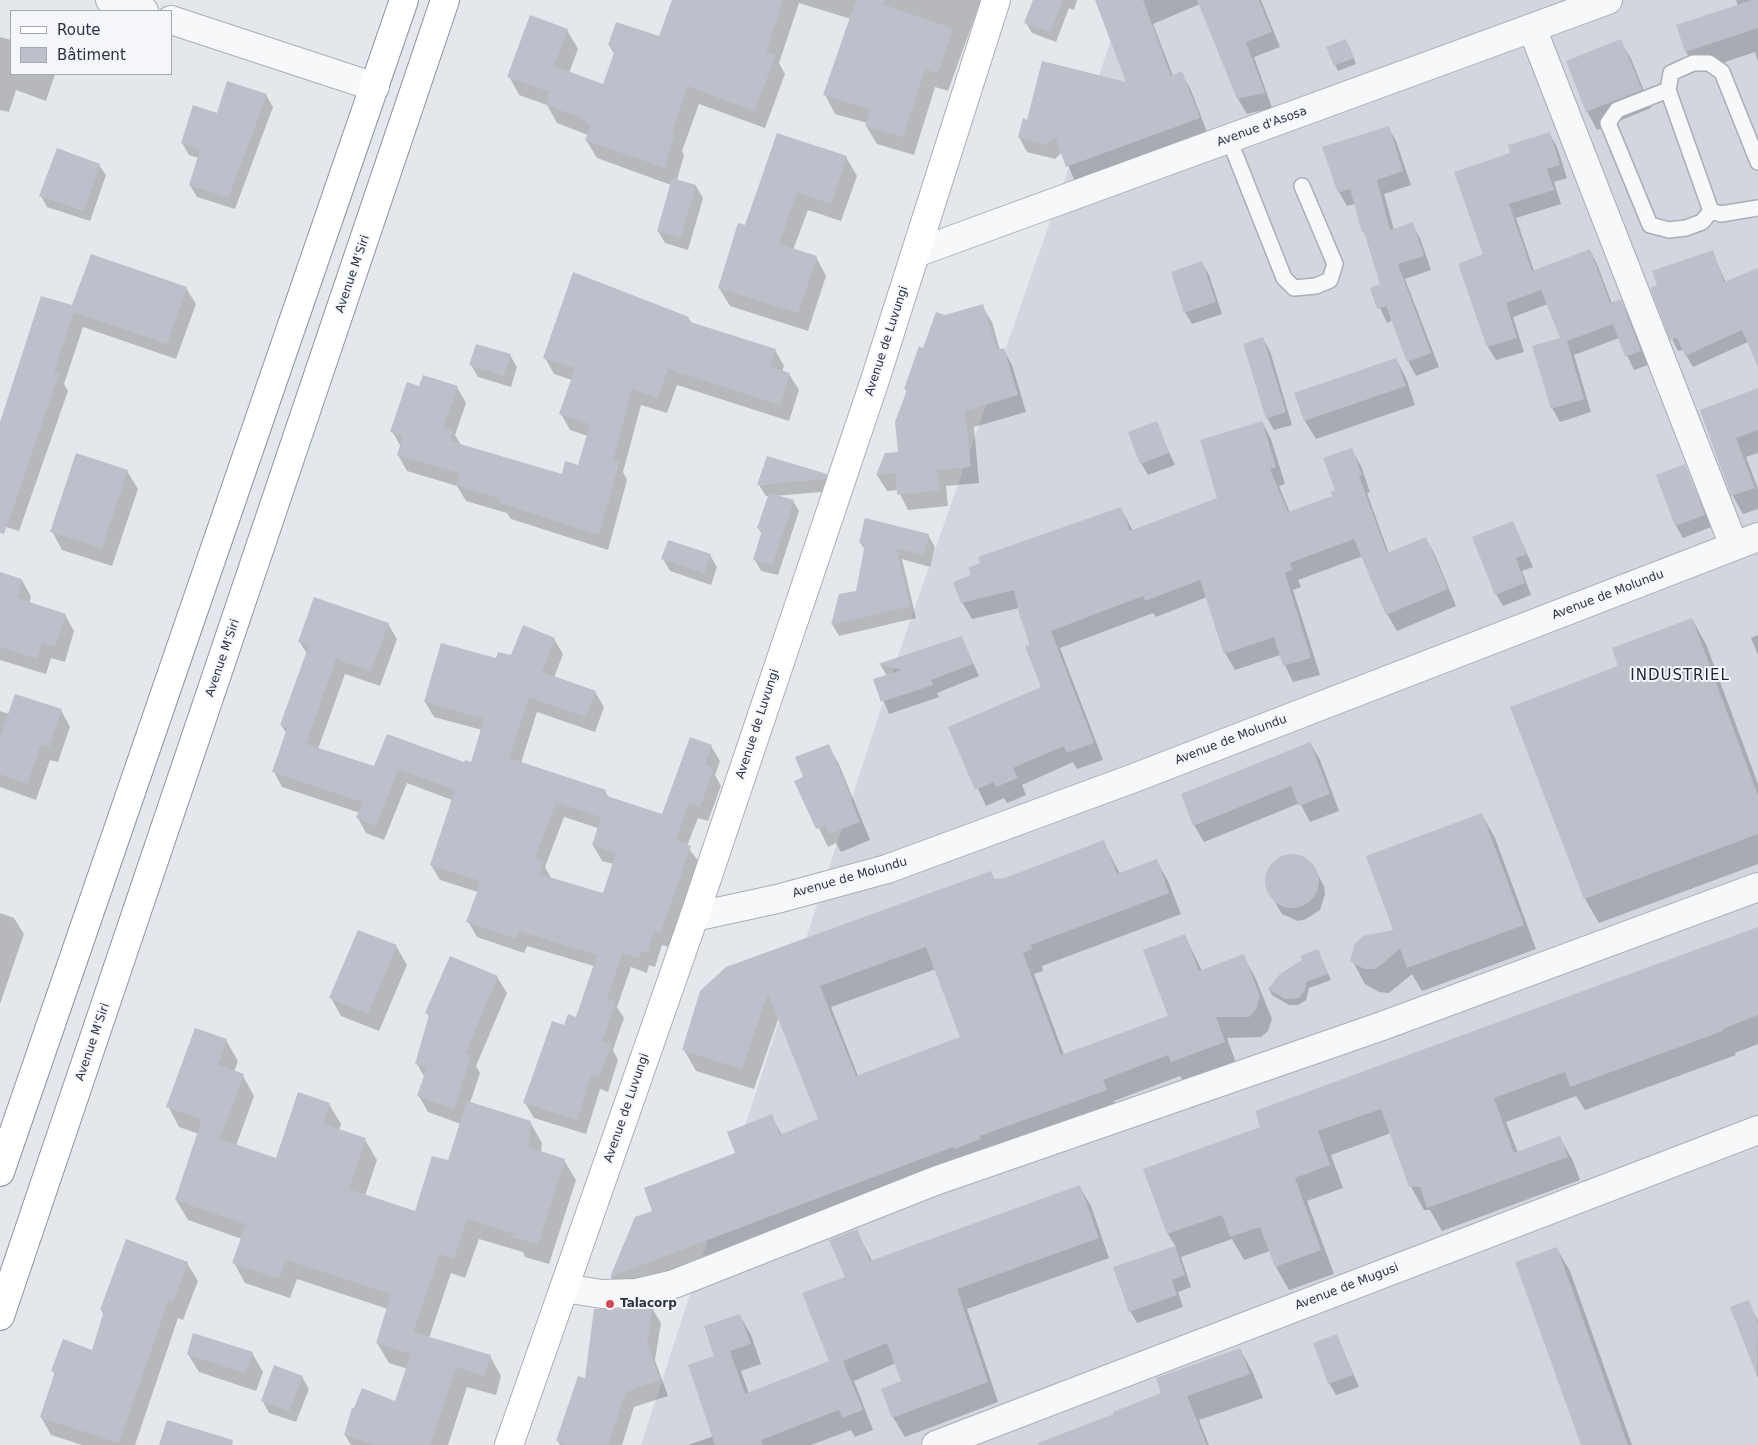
<!DOCTYPE html>
<meta charset="utf-8">
<style>
body{margin:0}
#map{position:relative;width:1758px;height:1445px;overflow:hidden;background:#e4e7ec;font-family:"DejaVu Sans",sans-serif}
canvas{display:block}
.legend{position:absolute;left:10px;top:10px;width:162px;height:65px;box-sizing:border-box;background:#f4f6f9;border:1px solid #a4a8b1;margin:0;padding:6px 9px;list-style:none;font-size:15px;color:#2b3445}
.legend li{display:flex;align-items:center;gap:10px;height:25px}
.legend b{width:25px;border:1px solid #a4a8b1}
</style>
<div id="map">
<canvas width="1758" height="1445"></canvas>
<ul class="legend">
<li><b style="height:6px;background:#fff"></b>Route</li>
<li><b style="height:14px;background:#bbc0ca"></b>Bâtiment</li>
</ul>
</div>
<script>
const ctx = document.querySelector('canvas').getContext('2d');
ctx.lineJoin = 'round';
function fillPath(path, color) {
  ctx.fillStyle = color;
  ctx.fill(path, 'evenodd');
}
function shape(rows) {
  const path = new Path2D();
  for (const r of rows) {
    if (r.length === 3) {
      path.moveTo(r[0] + r[2], r[1]);
      path.arc(r[0], r[1], r[2], 0, 2 * Math.PI);
      continue;
    }
    path.moveTo(r[0], r[1]);
    for (let i = 2; i < r.length; i += 2) path.lineTo(r[i], r[i + 1]);
  }
  return path;
}
function trace(path, color, width, dash) {
  ctx.strokeStyle = color;
  ctx.lineWidth = width;
  ctx.lineCap = dash ? 'butt' : 'round';
  ctx.setLineDash(dash || []);
  ctx.stroke(path);
}
function write(font, color, halo, rows, align = 'center') {
  ctx.font = font + ' "DejaVu Sans",sans-serif';
  ctx.lineWidth = 4;
  ctx.setLineDash([]);
  ctx.textBaseline = 'middle';
  ctx.strokeStyle = halo;
  ctx.fillStyle = color;
  for (const [text, x, y, turn = 0] of rows) {
    ctx.save();
    ctx.translate(x, y);
    ctx.rotate((+turn || 0) * Math.PI / 180);
    ctx.textAlign = isNaN(turn) ? turn : align;
    if (halo) ctx.strokeText(text, 0, 0);
    ctx.fillText(text, 0, 0);
    ctx.restore();
  }
}
const built = shape([
 [1124,0,1758,0,1758,1445,641,1445,900,650,1065,179]
]);
const shadow = shape([
 [673,0,981,0,948,91,935,87,914,155,877,144,866,126,867,123,835,114,825,95,851,19,799,3,779,63,785,74,765,128,699,104,682,151,684,155,677,180,696,186,703,198,688,250,665,243,658,231,671,185,597,158,586,140,588,135,557,123,547,105,519,95,509,76,567,30,578,49,569,73,604,86,614,54,609,45,660,38],
 [1035,0,1077,0,1074,10,1069,8,1056,42,1032,33,1026,23],
 [1102,0,1261,0,1280,47,1254,57,1272,108,1247,114,1238,99,1200,4,1153,24,1173,76,1181,73,1190,88,1207,132,1075,181,1062,152,1055,159,1027,152,1019,137,1028,121,1128,84],
 [1736,0,1758,0,1758,62,1755,52,1698,71,1686,52,1678,26,1738,6],
 [0,37,11,40,11,74,55,74,46,101,16,90,9,112,0,110],
 [1620,40,1631,59,1651,108,1597,130,1587,111],
 [1349,46,1356,64,1338,71,1327,48],
 [266,95,273,107,235,209,197,197,190,185,199,158,189,155,182,143,218,115],
 [1388,127,1396,141,1411,185,1384,194,1394,230,1412,224,1420,238,1431,270,1405,279,1439,367,1416,376,1408,361,1393,320,1387,323,1371,289,1382,285,1355,204,1347,206,1339,192],
 [1549,133,1557,147,1567,178,1554,182,1561,204,1516,218,1534,271,1590,250,1597,264,1612,304,1620,301,1628,314,1648,365,1634,370,1619,338,1574,355,1591,412,1560,422,1552,408,1562,339,1548,304,1513,317,1524,352,1496,360,1488,347,1485,254,1512,153],
 [846,157,857,176,841,221,808,210,793,250,816,257,826,276,808,331,730,306,719,288,746,227],
 [99,165,106,175,90,221,47,207,41,196],
 [1712,251,1726,283,1758,270,1758,364,1748,342,1693,367,1683,350,1678,351,1672,339],
 [1202,263,1209,275,1222,314,1192,324,1185,312],
 [186,288,196,304,176,359,83,327,64,384,68,391,19,531,0,525,0,425,73,307],
 [982,306,992,322,1000,350,1003,349,1012,365,1026,412,974,427,979,483,946,486,948,506,908,510,898,490,887,491,877,475,899,453,907,392,905,388,924,349,945,317],
 [688,318,692,323,775,350,784,366,782,372,789,374,799,390,789,421,677,385,667,413,641,405,623,472,627,480,608,550,511,519,507,513,466,501,457,486,407,471,398,455,401,447,392,431,420,388,457,387,466,403,455,435,461,445,563,476,578,466,588,436,570,430,561,414,572,380,554,374,545,358],
 [1263,339,1270,351,1292,425,1274,430,1267,418],
 [510,355,517,367,511,387,478,377,471,365],
 [1396,359,1406,378,1415,405,1316,439,1305,421,1296,393],
 [1758,390,1758,453,1746,457,1758,489,1758,509,1743,514,1733,496,1702,411],
 [1262,422,1271,439,1285,484,1279,486,1290,513,1334,497,1351,449,1361,466,1370,492,1367,493,1389,554,1426,539,1435,555,1456,606,1397,631,1387,614,1363,556,1298,580,1301,587,1293,590,1320,675,1293,682,1280,655,1235,670,1225,653,1207,597,1156,617,1153,613,1060,648,1103,760,1077,769,1073,762,1022,785,1026,795,1007,803,1004,798,986,806,950,728,1042,687,1019,608,972,619,962,602,1121,509,1133,531,1219,499],
 [1156,423,1175,465,1148,475,1141,463],
 [1685,466,1711,527,1683,538,1676,526,1658,476],
 [127,471,138,489,112,566,62,550,52,531],
 [826,475,833,488,832,491,775,496,793,501,799,511,778,575,761,571,755,560,762,534,758,528,769,496,766,496,759,485],
 [1513,522,1533,567,1522,571,1531,595,1503,606,1496,594],
 [928,535,935,547,930,567,902,559,916,618,839,636,832,624,857,592,865,550,860,542],
 [710,555,717,567,711,585,670,571,663,559],
 [0,574,22,580,31,597,29,604,65,615,74,631,65,662,51,658,46,674,0,660],
 [1692,619,1706,644,1758,784,1758,864,1599,923,1585,899,1512,708,1620,667],
 [388,624,397,639,380,686,345,674,318,749,375,767,472,764,482,730,434,717,425,702,497,660,511,657,554,639,563,654,554,678,595,692,604,707,595,732,537,712,521,763,605,791,609,798,662,815,711,746,720,761,715,775,721,786,708,821,698,818,687,846,699,862,683,908,668,947,662,945,655,967,649,965,647,973,631,967,617,1007,624,1018,613,1050,618,1060,608,1092,600,1089,586,1134,534,1118,525,1103,565,1027,577,1019,594,966,527,946,524,953,477,937,468,921,478,892,440,880,431,865,452,800,407,783,384,840,366,833,358,818,360,813,282,787,274,772,287,734,281,725,307,654,299,641],
 [564,817,598,828,593,845,602,861,613,864,603,895,551,878,545,867],
 [1758,635,1758,655,1751,638],
 [961,637,979,676,937,693,939,697,889,714,875,680,887,676,880,664],
 [61,710,70,727,58,762,50,760,36,800,0,787,0,711,9,714],
 [1310,743,1320,760,1339,811,1310,822,1300,803,1204,842,1194,825],
 [828,745,839,764,870,840,841,852,836,843,828,847,796,782,805,778],
 [1482,815,1495,838,1536,949,1422,991,1412,974,1389,993,1379,992,1365,984,1352,960,1395,931],
 [1103,841,1120,874,1156,860,1168,881,1181,914,1042,966,1043,971,1034,974,1064,1055,1169,1016,1185,936,1202,971,1243,956,1255,977,1272,1019,1268,1031,1261,1037,1227,1038,1236,1063,1184,1083,1180,1076,1114,1101,1118,1112,623,1298,611,1277,636,1218,654,1211,737,1154,771,1116,782,1135,819,1120,779,1017,754,1089,696,1071,684,1050,702,992,991,872,995,881,1005,879],
 [936,969,961,1037,858,1076,831,1007],
 [1298,856,1306,859,1317,873,1324,886,1325,894,1320,910,1306,919,1298,921,1282,914,1266,887,1269,869,1281,857],
 [0,913,14,918,24,934,0,1004],
 [1758,928,1758,1044,1735,1053,1736,1055,1585,1110,1576,1096,1506,1122,1518,1153,1560,1138,1573,1161,1580,1180,1442,1231,1430,1210,1424,1210,1411,1187,1391,1133,1331,1155,1343,1188,1307,1201,1334,1274,1289,1290,1276,1267,1270,1251,1244,1260,1232,1239,1181,1257,1191,1287,1178,1292,1183,1307,1137,1323,1130,1311,1115,1268,1176,1247,1168,1234,1262,1128],
 [396,946,407,965,379,1031,341,1016,331,998],
 [1318,951,1331,980,1309,988,1306,1000,1298,1005,1289,1005,1272,995,1269,989],
 [497,977,507,993,476,1066,480,1073,470,1103,530,1122,542,1143,541,1152,564,1160,576,1180,549,1264,525,1257,523,1252,479,1239,465,1278,451,1273,429,1338,490,1356,501,1376,496,1395,467,1387,448,1445,351,1445,345,1435,396,1403,408,1369,389,1363,377,1343,388,1309,297,1279,290,1298,245,1283,234,1263,242,1239,188,1220,176,1200,199,1134,179,1127,168,1106,226,1040,238,1061,234,1072,243,1076,254,1096,236,1146,277,1160,329,1104,341,1124,339,1131,365,1140,377,1160,365,1196,415,1212,449,1162,461,1124,428,1112,419,1096,425,1078,417,1064,430,1018,427,1013],
 [1079,1186,1091,1206,1109,1258,967,1309,998,1402,905,1437,893,1417,903,1382,896,1363,854,1381,873,1430,855,1437,851,1430,811,1445,688,1445,714,1436,716,1356,740,1316,751,1335,761,1364,741,1371,749,1394,831,1362,856,1230,872,1261],
 [1557,1249,1570,1271,1632,1445,1582,1445],
 [187,1263,198,1281,183,1320,178,1318,135,1445,82,1445,51,1435,41,1417,55,1375,52,1370,92,1351,104,1315,101,1310],
 [1748,1302,1758,1321,1758,1378,1732,1308],
 [652,1308,661,1323,655,1360,668,1396,634,1407,622,1445,560,1445,558,1441,586,1379,637,1310],
 [1337,1336,1359,1387,1336,1395,1329,1383],
 [1240,1349,1253,1373,1263,1398,1199,1420,1209,1445,1055,1445,1163,1394],
 [252,1353,263,1372,256,1391,199,1372,188,1354],
 [302,1377,309,1389,296,1422,269,1413,262,1400]
]);
const building = shape([
 [672,0,783,0,766,52,776,55,754,111,688,86,671,134,674,135,665,168,585,140,591,125,574,115,546,105,550,92,507,77,530,15,568,29,554,66,603,84,615,50,608,45,616,22,659,36],
 [856,0,884,0,882,4,953,29,938,73,925,69,903,137,865,126,870,109,823,95],
 [1033,0,1063,0,1050,32,1024,23],
 [1095,0,1143,0,1171,76,1182,71,1200,118,1066,167,1055,136,1046,145,1018,137,1023,118,1027,120,1042,61,1126,82],
 [1197,0,1259,0,1272,32,1246,42,1265,93,1237,99],
 [1752,0,1758,0,1758,28,1685,52,1676,25],
 [1346,39,1354,58,1334,66,1326,47],
 [1621,39,1642,90,1586,112,1566,61],
 [227,81,267,94,228,198,189,185,200,150,181,143,193,105,217,113],
 [1389,126,1403,171,1377,180,1390,230,1413,222,1424,256,1398,264,1431,353,1407,362,1386,306,1377,309,1370,288,1380,284,1364,232,1362,233,1350,189,1338,193,1322,147],
 [1550,132,1560,165,1547,169,1554,190,1509,204,1532,271,1590,249,1610,303,1621,299,1641,351,1625,357,1613,324,1567,341,1584,399,1551,409,1532,346,1560,338,1541,290,1506,303,1517,338,1487,347,1458,264,1483,254,1454,172,1510,153,1508,145],
 [777,133,847,156,831,204,797,192,779,244,817,256,798,313,718,288,738,223,745,225],
 [57,148,100,164,84,211,39,196],
 [672,178,696,185,681,238,657,231],
 [1713,250,1724,282,1758,268,1758,367,1742,330,1685,356,1677,338,1670,340,1650,288,1657,285,1652,271],
 [91,254,187,287,167,344,74,312,54,372,59,374,4,534,0,533,0,422,41,296,72,305],
 [1202,261,1216,302,1184,313,1171,272],
 [573,272,689,317,687,321,776,349,770,367,790,373,780,405,668,369,658,398,632,389,613,461,619,462,599,535,500,503,501,499,456,485,459,473,397,455,403,436,390,432,407,382,419,386,423,375,458,386,443,428,453,430,450,441,562,474,565,461,578,465,590,424,559,414,575,368,543,358],
 [983,304,997,350,1004,348,1018,395,965,411,971,467,937,470,939,490,897,495,896,473,876,475,885,453,898,452,895,422,907,390,904,389,919,346,923,348,936,312,945,315],
 [1263,337,1286,412,1266,419,1243,344],
 [476,344,511,354,504,376,469,365],
 [1396,358,1406,386,1304,421,1294,393],
 [1758,388,1758,430,1736,438,1755,488,1731,496,1700,410],
 [1157,421,1169,453,1140,464,1128,432],
 [1262,421,1276,467,1270,469,1288,512,1332,496,1330,492,1335,490,1323,458,1352,448,1362,475,1359,476,1387,553,1426,537,1448,589,1386,615,1354,539,1290,563,1293,570,1285,573,1311,658,1283,666,1274,637,1224,654,1200,580,1145,601,1143,596,1051,631,1094,743,1066,753,1064,746,1013,768,1018,778,996,787,994,782,975,790,948,727,1041,687,1025,646,1030,644,1020,617,1014,590,961,603,953,582,971,575,968,568,980,563,978,557,1121,507,1130,531,1217,498,1200,440],
 [76,453,128,470,102,548,50,532],
 [767,456,827,474,825,479,757,485],
 [1685,464,1705,515,1675,526,1656,475],
 [769,493,794,500,772,565,753,560,762,530,757,528],
 [865,518,929,534,924,555,896,548,910,606,831,625,839,594,856,591,865,544,859,543],
 [1513,521,1527,554,1516,558,1525,583,1495,595,1472,537],
 [668,540,711,554,704,573,661,559],
 [0,572,22,579,17,598,66,614,55,646,42,642,37,659,0,647],
 [314,597,389,623,371,671,336,659,306,744,374,766,387,734,464,762,465,760,471,762,484,719,424,702,441,643,496,658,498,652,511,655,523,625,555,638,542,672,596,691,586,717,529,697,509,758,606,790,604,795,662,814,690,737,712,745,705,764,713,770,700,807,689,803,676,840,691,846,675,892,660,933,654,931,647,952,641,951,639,958,622,953,607,999,616,1002,602,1041,611,1044,599,1077,591,1075,577,1120,523,1103,552,1021,564,1025,568,1014,576,1017,597,955,519,931,516,939,466,922,481,881,430,865,455,790,398,769,376,826,356,818,363,802,272,772,287,728,280,725,309,645,298,642],
 [556,802,601,817,592,845,616,853,603,893,539,874,543,861,535,858],
 [1692,618,1758,795,1758,834,1584,899,1510,707,1618,666,1612,648],
 [962,636,973,664,931,680,933,685,881,702,873,679,902,670,878,664],
 [15,694,62,709,49,747,41,744,27,784,0,774,0,737],
 [1310,742,1330,794,1299,806,1291,786,1193,826,1181,794],
 [829,744,860,822,829,834,826,825,816,829,794,781,803,777,795,757],
 [1482,813,1524,925,1407,968,1400,949,1376,969,1364,969,1350,961,1355,944,1363,936,1393,930,1366,856],
 [1104,840,1117,874,1157,859,1169,893,1031,945,1032,949,1023,953,1061,1055,1168,1016,1143,950,1185,934,1199,971,1244,954,1260,997,1256,1010,1249,1017,1216,1017,1225,1042,1171,1062,1168,1055,1103,1080,1107,1090,980,1136,981,1139,954,1149,953,1147,610,1277,635,1217,652,1211,644,1188,735,1153,727,1132,772,1114,780,1135,818,1119,768,993,742,1069,682,1050,700,991,726,967,991,871,994,879,1005,878],
 [926,947,960,1037,856,1076,820,986],
 [1292,881,27],
 [1758,927,1758,1015,1723,1029,1723,1031,1570,1087,1565,1072,1494,1098,1514,1153,1560,1136,1568,1157,1427,1208,1420,1187,1409,1187,1381,1109,1318,1131,1330,1165,1295,1178,1321,1250,1275,1267,1260,1227,1230,1237,1222,1215,1167,1234,1143,1169,1260,1127,1255,1111],
 [358,930,397,945,368,1014,329,998],
 [1318,949,1328,974,1306,982,1305,990,1299,998,1285,999,1268,989,1280,974,1302,960,1300,956],
 [450,956,498,976,465,1054,471,1056,454,1109,417,1096,427,1067,415,1064,429,1015,425,1013],
 [195,1028,227,1039,218,1065,244,1074,220,1139,276,1158,298,1092,330,1103,323,1124,366,1138,349,1189,415,1211,432,1156,448,1160,467,1101,531,1121,528,1147,565,1159,538,1244,512,1237,514,1234,467,1219,454,1259,440,1254,413,1332,491,1355,484,1376,456,1367,430,1445,377,1445,344,1435,352,1408,354,1408,362,1388,395,1401,411,1354,376,1343,391,1294,286,1260,279,1279,232,1263,246,1224,175,1200,202,1119,166,1107],
 [1080,1185,1099,1238,957,1289,988,1382,892,1418,881,1389,901,1381,887,1343,843,1361,863,1410,842,1418,839,1410,761,1440,763,1445,715,1445,688,1365,714,1356,704,1326,740,1314,751,1344,730,1351,745,1394,829,1361,802,1293,845,1277,829,1240,857,1229,870,1261],
 [126,1239,188,1262,173,1302,168,1301,119,1443,40,1417,55,1372,51,1371,63,1339,92,1350,104,1311,100,1310],
 [1175,1246,1185,1275,1172,1280,1177,1295,1129,1312,1113,1267],
 [1557,1247,1628,1445,1581,1445,1515,1262],
 [1749,1300,1758,1324,1757,1376,1730,1307],
 [652,1306,647,1343,660,1380,626,1392,608,1445,569,1445,556,1441,578,1376,585,1378,594,1309,636,1309],
 [193,1333,253,1352,245,1373,187,1354],
 [1337,1334,1353,1375,1328,1384,1313,1343],
 [1240,1348,1250,1374,1187,1396,1207,1445,1038,1445,1038,1443,1114,1414,1113,1412,1161,1393,1156,1378],
 [274,1365,303,1376,289,1411,261,1401],
 [167,1420,233,1440,232,1445,159,1445]
]);
const lane = shape([
 [1668,90,1617,110,1608,123,1650,225,1669,230,1686,228,1702,222,1711,211],
 [1229,139,1284,278,1294,288,1316,286,1330,280,1335,264,1302,186],
 [1758,162,1722,72,1709,63,1693,63,1671,73,1668,90,1711,211,1721,214,1758,208]
]);
const street = shape([
 [110,0,144,11],
 [171,20,375,87],
 [1532,28,1734,546],
 [916,253,1608,0],
 [694,917,777,899,887,869,1134,778,1758,537],
 [564,1288,602,1294,636,1293,674,1284,935,1181,1382,1026,1758,887],
 [936,1445,1758,1130]
]);
const secondary = shape([
 [509,1445,694,917,874,383,996,0]
]);
const highway = shape([
 [0,1172,404,0],
 [0,1316,445,0]
]);
const markers = [
 [610,1304,5,"#d1495b"]
];
const streetNames = [
 ["Avenue d'Asosa",1262,127,-20],
 ["Avenue M'Siri",353,274,-71],
 ["Avenue de Luvungi",887,341,-72],
 ["Avenue de Molundu",1608,595,-21],
 ["Avenue M'Siri",223,658,-71],
 ["Avenue de Luvungi",758,724,-72],
 ["Avenue de Molundu",1231,740,-21],
 ["Avenue de Molundu",850,878,-16],
 ["Avenue M'Siri",93,1042,-71],
 ["Avenue de Luvungi",627,1108,-71],
 ["Avenue de Mugusi",1347,1287,-21]
];
const poiNames = [
 ["Talacorp",620,1304]
];
const quarterNames = [
 ["INDUSTRIEL",1680,676]
];
fillPath(built, '#d2d6de');
fillPath(shadow, '#0003');
fillPath(building, '#bbc0ca');
trace(lane, '#a9aeb7', 18);
trace(street, '#a9aeb7', 30);
trace(secondary, '#a9aeb7', 30);
trace(highway, '#8b94a3', 30);
trace(lane, '#f7f8fa', 15);
trace(street, '#f7f8fa', 28);
trace(secondary, '#fff', 28);
trace(highway, '#fff', 28);
for (const [x, y, r, color] of markers) {
  const dot = new Path2D();
  dot.arc(x, y, r, 0, 2 * Math.PI);
  ctx.fillStyle = color;
  ctx.fill(dot);
  trace(dot, '#f4f6f9', 2);
}
write('12px', '#2b3445', '#f4f6f9', streetNames);
write('bold 12px', '#2b3445', '#f4f6f9', poiNames, 'left');
ctx.letterSpacing = '1px';
write('15px', '#1d2536', '#f4f6f9', quarterNames);
ctx.letterSpacing = '0px';
</script>
